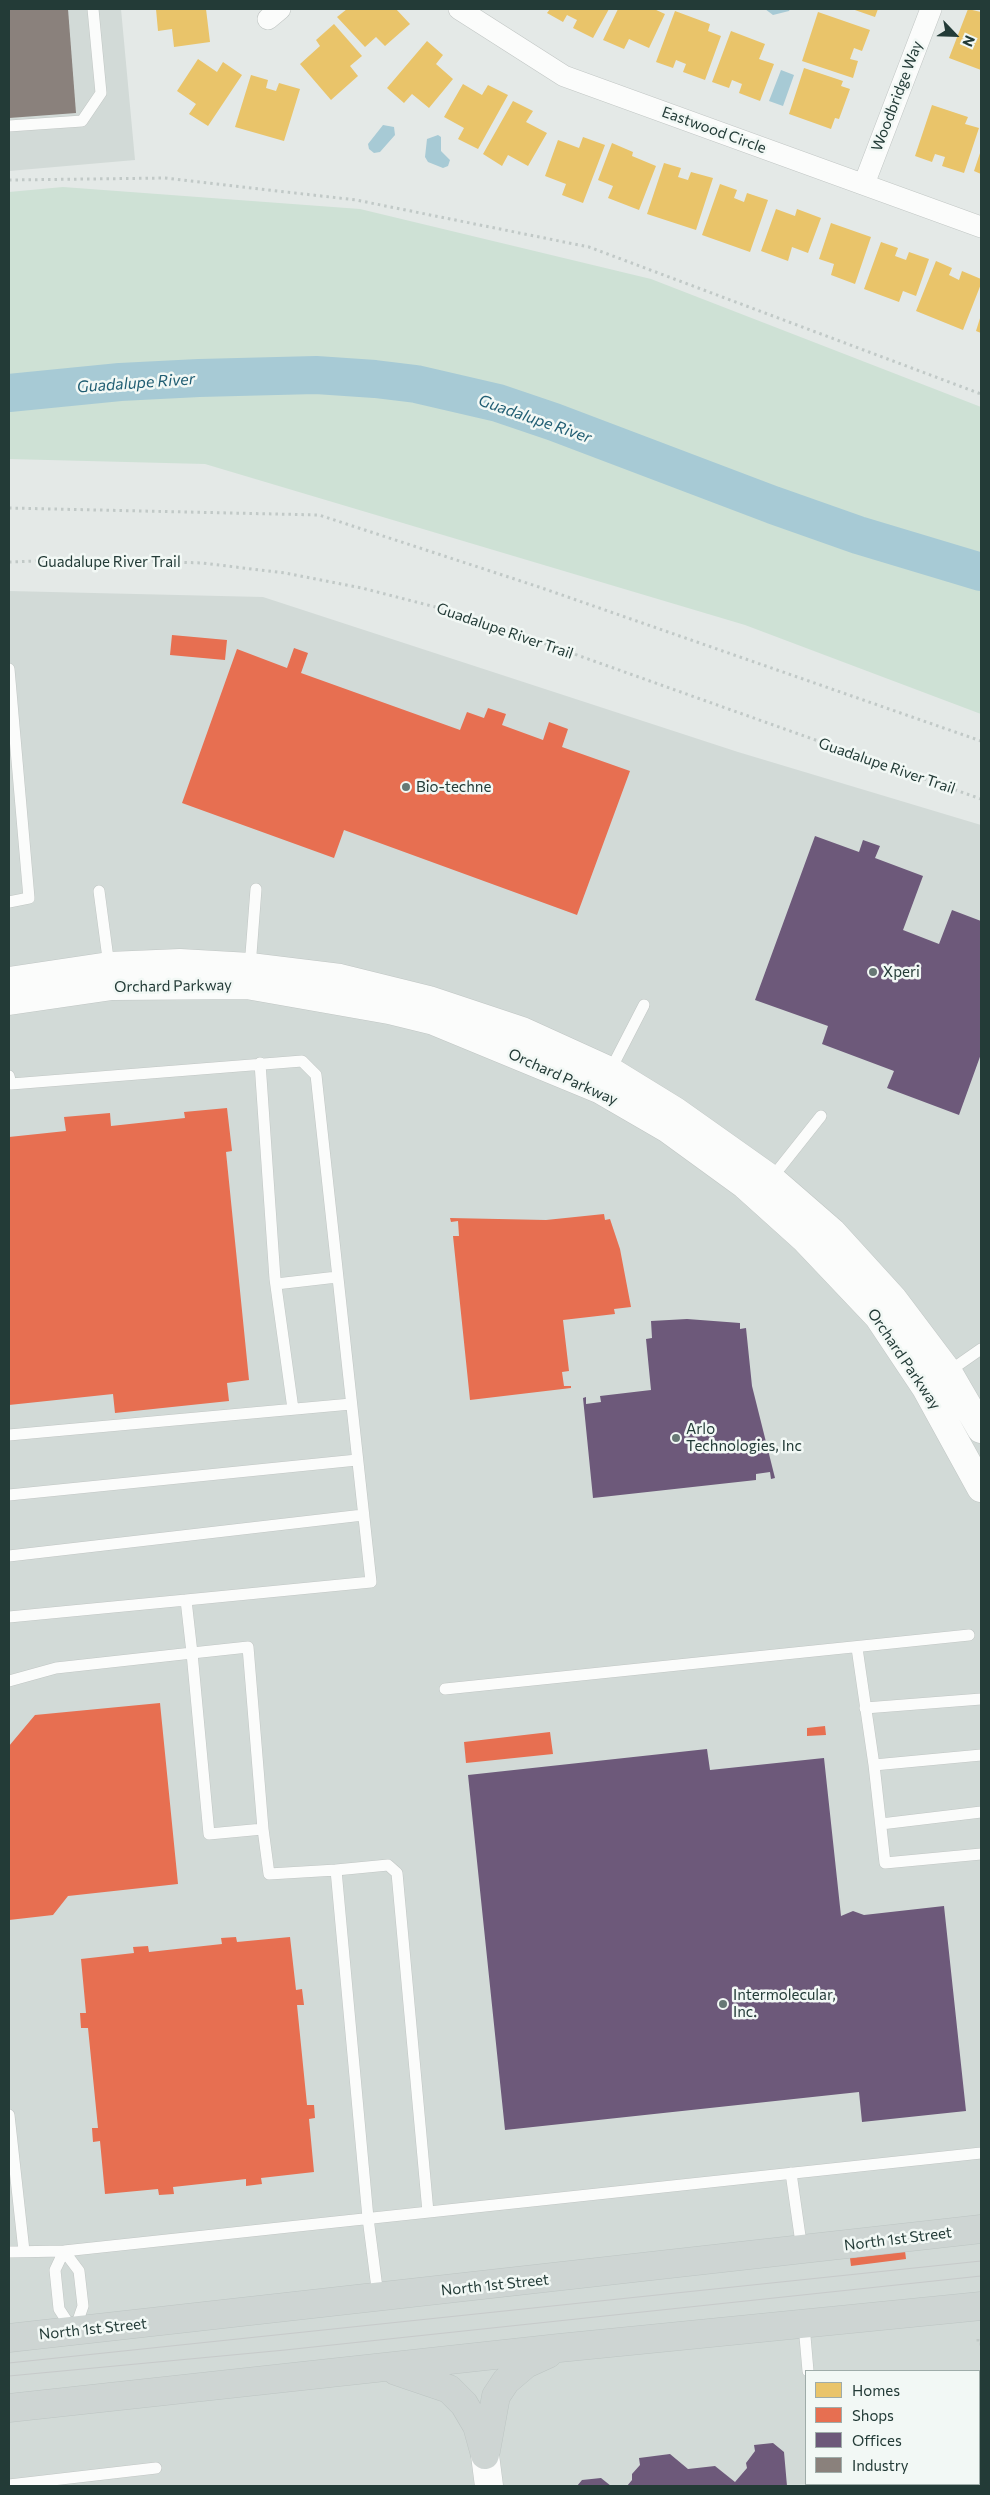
<!DOCTYPE html>
<style>
body{margin:0}
#map{position:relative;width:990px;height:2495px;overflow:hidden;background:#e4e9e7;font-family:Commissioner,sans-serif}
canvas{display:block}
.frame{position:absolute;inset:0;border:10px solid #233b37;pointer-events:none}
.legend{position:absolute;left:805px;top:2370px;width:175px;height:115px;box-sizing:border-box;background:#f2f8f5;border:1px solid #9faca9;margin:0;padding:6px 9px;list-style:none;font-size:15px;color:#233b37}
.legend li{display:flex;align-items:center;gap:10px;height:25px}
.legend b{width:25px;border:1px solid #9faca9}
.north{position:absolute;left:930px;top:10px;width:50px;height:50px;-webkit-text-stroke:4px #f2f8f5;paint-order:stroke;rotate:114deg;font-size:14px;font-weight:700;line-height:20px;text-align:center;color:#233b37}
.north::after{content:'';display:block;margin:auto;width:18px;height:22px;background:#233b37;clip-path:polygon(50% 0,100% 100%,50% 72%,0 100%)}
</style>
<div id="map">
<canvas width="990" height="2495"></canvas>
<div class="frame"></div>
<ul class="legend">
<li><b style="height:14px;background:#e9c46a"></b>Homes</li>
<li><b style="height:14px;background:#e76f51"></b>Shops</li>
<li><b style="height:14px;background:#6d597a"></b>Offices</li>
<li><b style="height:14px;background:#8a817c"></b>Industry</li>
</ul>
<div class="north">N</div>
</div>
<script>
const ctx = document.querySelector('canvas').getContext('2d');
ctx.lineJoin = 'round';
function fillPath(path, color) {
  ctx.fillStyle = color;
  ctx.fill(path, 'evenodd');
}
function shape(rows) {
  const path = new Path2D();
  for (const r of rows) {
    path.moveTo(r[0], r[1]);
    for (let i = 2; i < r.length; i += 2) path.lineTo(r[i], r[i + 1]);
  }
  return path;
}
function trace(path, color, width, dash) {
  ctx.strokeStyle = color;
  ctx.lineWidth = width;
  ctx.lineCap = dash ? 'butt' : 'round';
  ctx.setLineDash(dash || []);
  ctx.stroke(path);
}
function write(font, color, halo, rows, align = 'center') {
  ctx.font = font + ' Commissioner,sans-serif';
  ctx.lineWidth = 5;
  ctx.setLineDash([]);
  ctx.textBaseline = 'middle';
  ctx.strokeStyle = halo;
  ctx.fillStyle = color;
  for (const [text, x, y, turn = 0] of rows) {
    ctx.save();
    ctx.translate(x, y);
    ctx.rotate((+turn || 0) * Math.PI / 180);
    ctx.textAlign = isNaN(turn) ? turn : align;
    if (halo) ctx.strokeText(text, 0, 0);
    ctx.fillText(text, 0, 0);
    ctx.restore();
  }
}
const built = shape([
 [9,9,121,9,135,160,9,171],
 [9,591,263,597,738,752,981,825,981,2486,9,2486],
 [806,2371,979,2371,979,2484,806,2484]
]);
const green = shape([
 [63,187,360,209,651,279,981,407,981,714,745,625,205,464,9,459,9,192]
]);
const water = shape([
 [765,9,790,9,789,11,773,15],
 [781,70,794,75,783,106,769,101],
 [383,125,394,127,395,135,380,152,374,153,369,149,368,144],
 [438,135,441,137,441,151,450,160,448,166,443,168,428,162,425,157,427,139]
]);
const homes = shape([
 [156,9,206,9,210,42,174,47,172,29,158,31],
 [347,9,396,9,410,24,385,46,376,37,365,47,337,17],
 [550,9,609,9,593,38,573,28,577,20,567,15,563,22,547,13],
 [618,9,654,9,665,14,649,48,629,39,624,49,603,40],
 [852,9,878,9,875,17],
 [968,9,981,12,981,70,949,58],
 [675,11,710,24,708,31,721,36,705,80,683,72,686,64,676,60,673,68,656,62],
 [818,12,870,30,862,51,854,48,850,59,858,61,853,78,802,61],
 [334,24,362,56,350,66,358,76,331,100,300,64,320,46,316,40],
 [731,31,765,44,759,59,774,64,760,101,739,93,742,84,732,80,729,88,712,82],
 [427,41,443,55,436,64,453,79,429,108,412,94,404,103,387,88],
 [198,59,217,72,223,62,242,75,208,126,189,114,196,104,177,91],
 [804,68,843,81,841,86,850,89,839,119,835,118,831,129,789,114],
 [251,75,268,80,266,88,276,91,279,83,300,89,284,141,235,127],
 [463,84,482,95,488,85,508,95,478,149,458,139,464,128,444,117],
 [513,101,533,111,526,122,547,133,528,166,508,155,502,166,483,154],
 [932,105,968,117,965,124,979,128,964,173,942,166,945,157,935,154,932,162,915,156],
 [583,137,605,145,583,203,562,195,566,184,545,176,558,140,579,148],
 [612,143,633,152,632,156,656,166,639,210,608,198,613,186,598,180],
 [981,150,981,174,974,171],
 [664,163,681,168,678,177,688,180,691,172,713,178,696,230,647,214],
 [720,184,737,190,734,198,744,202,747,193,768,200,750,252,702,235],
 [776,209,795,216,797,209,821,218,808,253,792,247,788,261,761,251],
 [831,223,871,237,855,284,831,275,834,264,819,259],
 [881,242,898,248,895,256,906,260,909,252,929,259,916,296,903,291,899,302,864,289],
 [936,261,952,268,949,275,959,280,962,271,981,279,981,284,963,330,916,311],
 [981,315,981,333,976,331]
]);
const shops = shape([
 [172,635,227,640,225,660,170,655],
 [294,648,308,653,301,673,460,730,467,712,484,718,488,708,506,714,502,725,543,740,549,722,568,729,562,747,630,771,577,915,344,830,334,858,182,803,237,649,287,668],
 [227,1108,232,1151,226,1152,249,1380,227,1383,229,1401,115,1413,113,1394,9,1405,9,1137,66,1131,64,1117,110,1113,111,1126,185,1118,184,1112],
 [604,1214,605,1220,610,1219,620,1249,631,1307,614,1309,615,1314,563,1320,569,1371,562,1372,564,1386,571,1386,571,1388,470,1400,453,1236,459,1236,458,1221,451,1222,450,1218,546,1220],
 [160,1703,178,1884,68,1896,53,1915,9,1920,9,1746,35,1715],
 [825,1726,826,1735,807,1736,807,1728],
 [550,1732,553,1754,466,1763,464,1742],
 [236,1937,237,1942,290,1937,296,1990,302,1989,304,2005,297,2005,307,2105,314,2105,315,2118,309,2119,314,2172,261,2178,262,2184,246,2186,246,2179,173,2187,174,2194,159,2195,158,2189,105,2194,100,2141,93,2142,92,2128,98,2128,88,2028,81,2028,80,2013,86,2013,81,1959,134,1953,133,1947,148,1946,149,1952,222,1944,221,1938],
 [905,2251,906,2259,851,2266,850,2258]
]);
const offices = shape([
 [815,836,859,852,863,840,880,846,875,858,923,876,903,930,939,944,952,910,981,921,981,1054,959,1115,887,1088,894,1071,822,1044,828,1026,755,1000],
 [687,1319,740,1323,740,1329,746,1328,752,1386,775,1478,771,1479,770,1472,756,1474,756,1480,593,1498,583,1398,586,1397,586,1404,601,1402,600,1396,651,1390,646,1339,652,1338,651,1321],
 [707,1749,710,1770,824,1758,841,1916,853,1911,864,1915,944,1906,966,2111,862,2122,859,2092,505,2130,468,1775],
 [981,2431,981,2486,845,2486,845,2484,979,2484,979,2432],
 [773,2443,784,2452,787,2486,627,2486,632,2480,632,2474,640,2465,639,2458,670,2454,688,2469,715,2466,735,2482,747,2468,746,2463,755,2451,754,2445],
 [601,2478,611,2486,577,2486,582,2480]
]);
const industry = shape([
 [9,9,68,9,76,113,9,118]
]);
const river = shape([
 [9,393,120,382,199,378,316,375,375,379,416,384,498,403,554,422,773,505,858,535,981,572]
]);
const path = shape([
 [9,180,165,178,356,200,589,247,981,394],
 [9,508,319,515,539,587,981,741],
 [9,562,85,559,202,563,285,573,362,588,447,610,532,639,981,799],
 [978,2339,978,2344,981,2344]
]);
const lane = shape([
 [9,126,82,121,101,93,93,9],
 [9,669,29,898,9,902],
 [99,891,109,966],
 [250,967,256,889],
 [260,1063,275,1279,293,1409],
 [610,1071,644,1005],
 [9,1076,11,1084,302,1061,316,1075,371,1582,186,1600,192,1653,56,1668,9,1681],
 [771,1179,821,1116],
 [276,1284,337,1277],
 [948,1372,981,1349],
 [9,1435,351,1404],
 [9,1495,357,1460],
 [9,1556,363,1515],
 [9,1617,186,1600],
 [857,1648,874,1765,885,1863,981,1854],
 [445,1689,969,1635],
 [865,1708,981,1699],
 [874,1765,981,1755],
 [881,1824,981,1812],
 [263,1829,248,1647,192,1653,209,1834,263,1829,269,1874,336,1870,368,2218,378,2296],
 [336,1870,388,1865,397,1873,428,2212],
 [9,2115,24,2251],
 [791,2173,802,2250],
 [64,2251,79,2271,83,2306,74,2332,59,2309,55,2270,64,2251],
 [9,2252,64,2251,981,2153],
 [804,2325,808,2371],
 [9,2485,156,2468]
]);
const street = shape([
 [459,9,564,76,981,227],
 [268,19,280,9],
 [864,184,931,9]
]);
const secondary = shape([
 [9,981,109,966,180,963,250,967,340,978,429,1000,522,1031,610,1071,675,1111,771,1179,832,1232,893,1299,948,1372,981,1429],
 [9,1001,112,986,247,985,389,1010,434,1021,599,1089,668,1129,745,1185,805,1239,878,1316,926,1388,981,1488],
 [485,2455,489,2486]
]);
const primary = shape([
 [9,2338,981,2229],
 [396,2371,449,2389,464,2404,477,2426,485,2455],
 [9,2408,559,2348,981,2306],
 [486,2451,496,2396,506,2381,526,2364,548,2354]
]);
const tram = shape([
 [9,2363,981,2261],
 [9,2376,285,2350,981,2276]
]);
const markers = [
 [406,787,5,"#677875"],
 [873,972,5,"#677875"],
 [676,1438,5,"#677875"],
 [723,2004,5,"#677875"]
];
const streetNames = [
 ["Woodbridge Way",897,96,-69],
 ["Eastwood Circle",714,130,20],
 ["Guadalupe River Trail",109,562],
 ["Guadalupe River Trail",505,631,19],
 ["Guadalupe River Trail",887,766,19],
 ["Orchard Parkway",173,986,-1],
 ["Orchard Parkway",563,1077,24],
 ["Orchard Parkway",904,1359,56],
 ["North 1st Street",898,2239,-7],
 ["North 1st Street",495,2285,-6],
 ["North 1st Street",93,2329,-6]
];
const poiNames = [
 ["Bio-techne",416,787],
 ["Xperi",883,972],
 ["Arlo",686,1429],
 ["Technologies, Inc",686,1446],
 ["Intermolecular,",733,1995],
 ["Inc.",733,2012]
];
const waterNames = [
 ["Guadalupe River",136,383,-4],
 ["Guadalupe River",535,419,19]
];
fillPath(built, '#d2dad7');
fillPath(green, '#cee1d5');
fillPath(water, '#a7cad5');
fillPath(homes, '#e9c46a');
fillPath(shops, '#e76f51');
fillPath(offices, '#6d597a');
fillPath(industry, '#8a817c');
trace(river, '#a7cad5', 38);
trace(lane, '#c1c6c4', 12);
trace(street, '#c1c6c4', 22);
trace(secondary, '#c0c6c4', 29);
trace(primary, '#bdc5c3', 29);
trace(path, '#c1c9c7', 3, [2.5, 4]);
trace(lane, '#fbfcfb', 11);
trace(street, '#fbfcfb', 21);
trace(secondary, '#fbfcfb', 28);
trace(primary, '#ced5d3', 28);
trace(tram, '#c7caca', 1);
for (const [x, y, r, color] of markers) {
  const dot = new Path2D();
  dot.arc(x, y, r, 0, 2 * Math.PI);
  ctx.fillStyle = color;
  ctx.fill(dot);
  trace(dot, '#f2f8f5', 2);
}
write('15px', '#233b37', '#f2f8f5', streetNames);
write('15px', '#233b37', '#f2f8f5', poiNames, 'left');
write('italic 16px', '#215e73', '#f2f8f5', waterNames);
</script>
